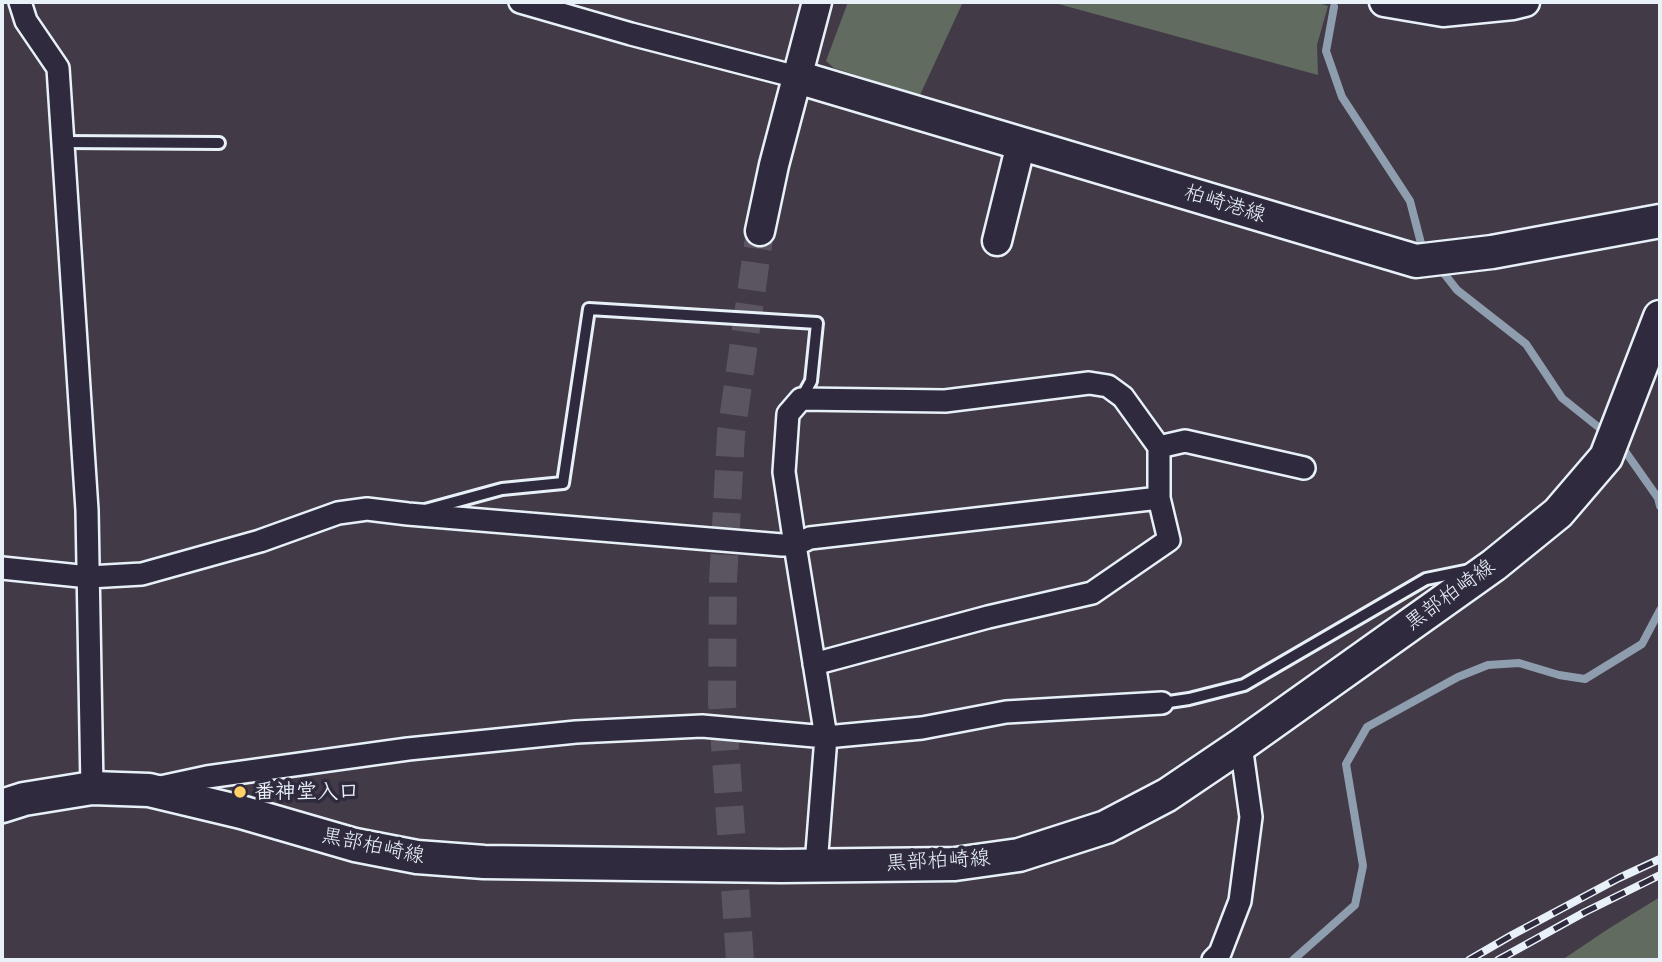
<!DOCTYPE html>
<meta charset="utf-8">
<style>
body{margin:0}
#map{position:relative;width:1662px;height:962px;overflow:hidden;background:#423a46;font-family:Delius,sans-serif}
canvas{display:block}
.frame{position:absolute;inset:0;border:4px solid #e8f1f8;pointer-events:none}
</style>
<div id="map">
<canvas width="1662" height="962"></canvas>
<div class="frame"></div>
</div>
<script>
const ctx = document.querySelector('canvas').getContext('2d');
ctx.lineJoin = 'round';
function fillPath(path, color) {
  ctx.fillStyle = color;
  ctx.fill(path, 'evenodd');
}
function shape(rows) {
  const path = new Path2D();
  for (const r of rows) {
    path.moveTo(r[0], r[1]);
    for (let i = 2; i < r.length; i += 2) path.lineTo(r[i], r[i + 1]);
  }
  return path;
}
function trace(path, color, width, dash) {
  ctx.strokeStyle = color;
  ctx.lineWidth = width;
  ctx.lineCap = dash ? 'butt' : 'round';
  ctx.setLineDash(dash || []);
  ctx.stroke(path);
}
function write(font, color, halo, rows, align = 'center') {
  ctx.font = font + ' Delius,"Klee One",sans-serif';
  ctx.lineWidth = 7;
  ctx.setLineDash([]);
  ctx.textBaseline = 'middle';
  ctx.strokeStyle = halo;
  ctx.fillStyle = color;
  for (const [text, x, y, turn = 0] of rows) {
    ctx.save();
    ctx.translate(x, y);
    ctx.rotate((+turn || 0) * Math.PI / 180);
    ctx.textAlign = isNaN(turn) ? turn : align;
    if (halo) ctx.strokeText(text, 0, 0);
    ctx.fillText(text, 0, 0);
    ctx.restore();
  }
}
const green = shape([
 [848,2,963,2,920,95,834,68,826,61],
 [1051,2,1316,2,1328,6,1317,45,1318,75],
 [1660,897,1660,960,1562,960,1608,929]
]);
const stream = shape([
 [1334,7,1326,51,1342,97,1410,201,1423,251,1425,253],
 [1439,267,1457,290,1526,344,1562,398,1607,434],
 [1620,444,1658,498,1660,506],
 [1293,960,1355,905,1363,866,1346,764,1367,727,1458,677,1488,665,1519,663,1559,675,1585,679,1642,644,1660,610]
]);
const tertiaryTunnel = shape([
 [740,960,722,702,723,581,731,434,760,231]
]);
const service = shape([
 [63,142,219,143],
 [425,510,502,489,563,483,589,309,817,323,811,381,801,399],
 [1162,703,1189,699,1244,685,1426,579,1470,570]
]);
const minor = shape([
 [20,2,26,21,58,68,87,510,92,788],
 [520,2,631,34,797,77],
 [1159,447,1185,441,1304,468],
 [2,568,89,577,142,574,260,541,338,513,367,509,408,514,782,545,795,545,810,538,1159,498],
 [814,664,988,617,1092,593,1169,540,1159,498,1159,447,1123,397,1108,386,1089,383,945,401,801,399,788,414,784,472,795,545,826,737,816,865],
 [156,788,207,777,408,749,576,732,702,726,826,737,922,728,1006,712,1162,703],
 [1213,960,1220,953,1240,901,1251,817,1241,745]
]);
const tertiary = shape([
 [1384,2,1443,12,1513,5,1525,2],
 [760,231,774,165,817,2],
 [997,241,1019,152,1028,146]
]);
const secondary = shape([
 [797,77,1416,261,1492,252,1660,221],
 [2,806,24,799,92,788,149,790,241,812,355,845,417,857,484,862,781,866,955,864,1019,855,1106,827,1167,795,1241,745,1494,565,1558,513,1606,457,1660,317]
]);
const rail = shape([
 [1469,960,1512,935,1619,878,1660,859],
 [1498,960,1585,912,1660,875]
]);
const markers = [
 [240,792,7,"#ffd166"]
];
const streetNames = [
 ["柏崎港線",1225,204,17],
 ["黒部柏崎線",1450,595,-36],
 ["黒部柏崎線",373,846,12],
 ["黒部柏崎線",938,861,-3]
];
const poiNames = [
 ["番神堂入口",254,792]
];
fillPath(green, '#616b60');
trace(stream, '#8f9eaf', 8);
trace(tertiaryTunnel, '#5b5561', 28, [28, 14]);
trace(service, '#e8f1f8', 16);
trace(minor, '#e8f1f8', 26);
trace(tertiary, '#e8f1f8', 33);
trace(secondary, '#e8f1f8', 37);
trace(service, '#2f2a3d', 10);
trace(minor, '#2f2a3d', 21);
trace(tertiary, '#2f2a3d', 28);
trace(secondary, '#2f2a3d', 32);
trace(rail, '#e8f1f8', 8);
trace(rail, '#2f2a3d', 5, [16]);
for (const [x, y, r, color] of markers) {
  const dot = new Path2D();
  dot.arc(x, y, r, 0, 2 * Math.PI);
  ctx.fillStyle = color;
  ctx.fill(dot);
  trace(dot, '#2f2a3d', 2.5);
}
write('21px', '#e8f1f8', '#2f2a3d', streetNames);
write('bold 21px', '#e8f1f8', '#2f2a3d', poiNames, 'left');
</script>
